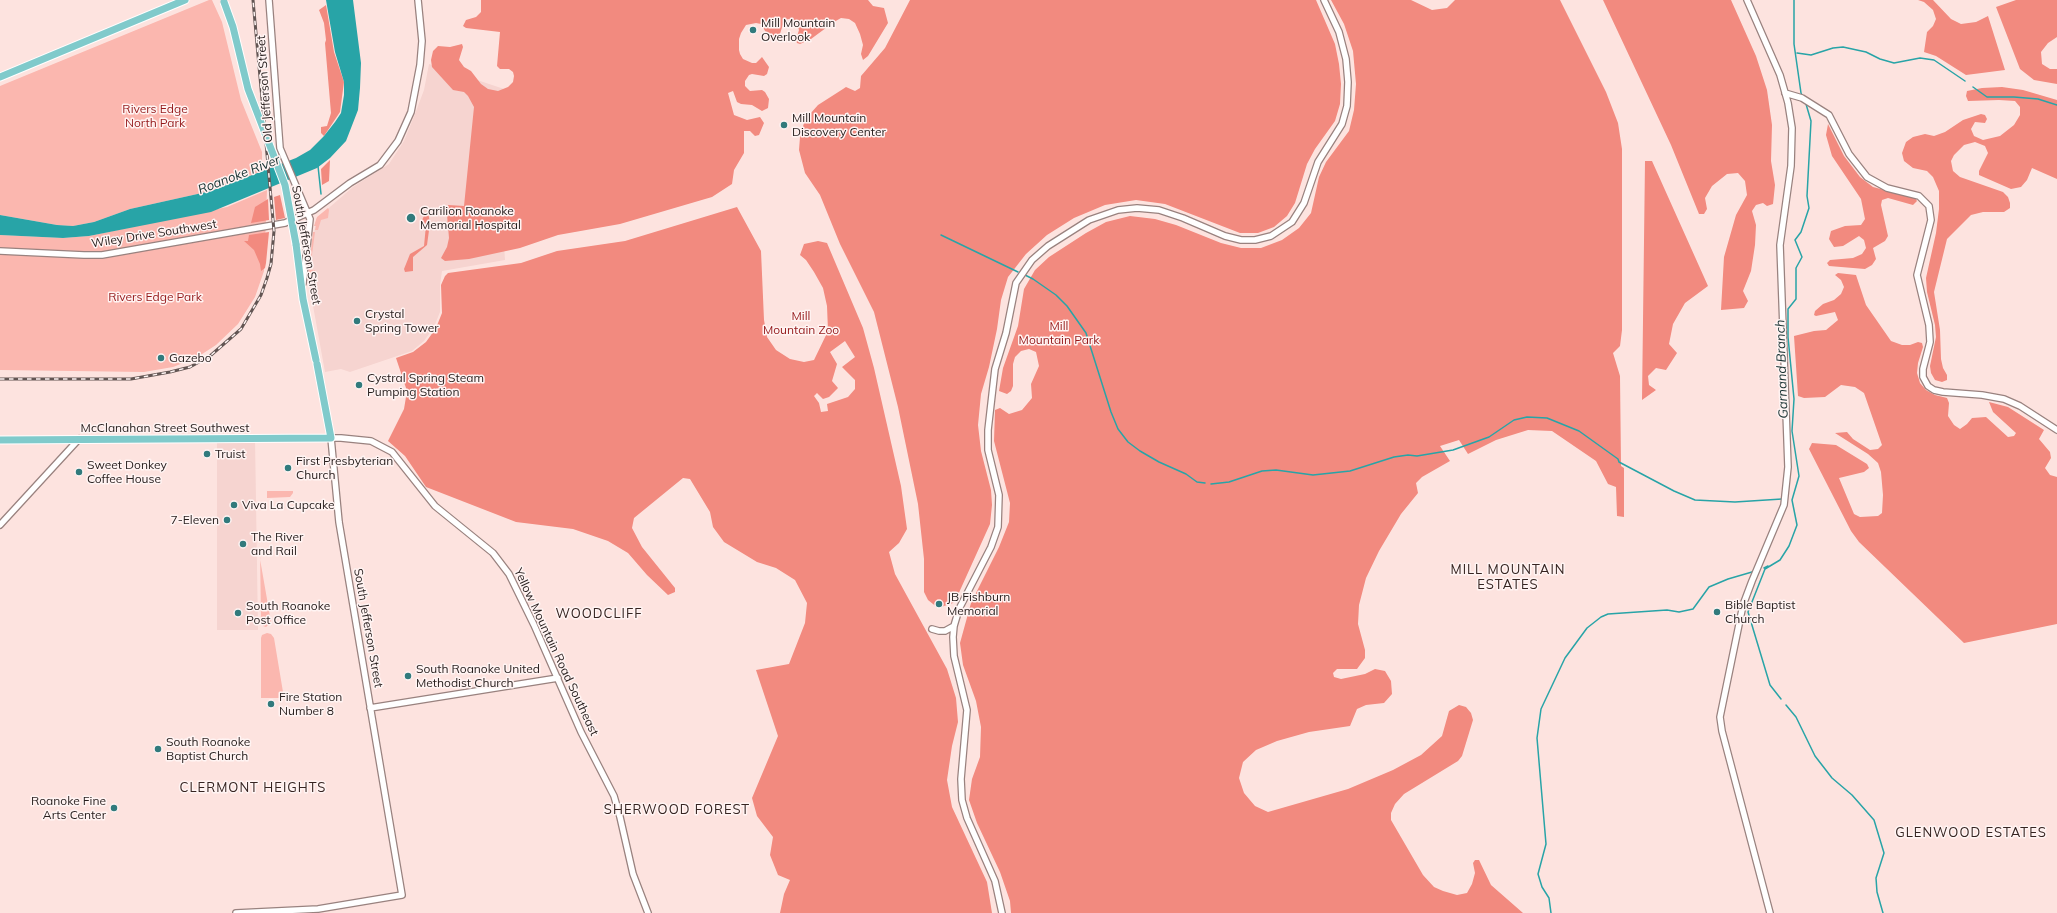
<!DOCTYPE html>
<style>
body{margin:0}
canvas{display:block;background:#fde3df}
</style>
<canvas width="2057" height="913"></canvas>
<script>
const ctx = document.querySelector('canvas').getContext('2d');
ctx.lineJoin = 'round';
function fillPath(path, color) {
  ctx.fillStyle = color;
  ctx.fill(path, 'evenodd');
}
function shape(rows) {
  const path = new Path2D();
  for (const r of rows) {
    path.moveTo(r[0], r[1]);
    for (let i = 2; i < r.length; i += 2) path.lineTo(r[i], r[i + 1]);
  }
  return path;
}
function trace(path, color, width, dash) {
  ctx.strokeStyle = color;
  ctx.lineWidth = width;
  ctx.lineCap = dash ? 'butt' : 'round';
  ctx.setLineDash(dash || []);
  ctx.stroke(path);
}
function write(font, color, halo, rows, align = 'center') {
  ctx.font = font + ' Mulish,sans-serif';
  ctx.lineWidth = 3;
  ctx.setLineDash([]);
  ctx.textBaseline = 'middle';
  ctx.strokeStyle = halo;
  ctx.fillStyle = color;
  for (const [text, x, y, turn = 0] of rows) {
    ctx.save();
    ctx.translate(x, y);
    ctx.rotate((+turn || 0) * Math.PI / 180);
    ctx.textAlign = isNaN(turn) ? turn : align;
    if (halo) ctx.strokeText(text, 0, 0);
    ctx.fillText(text, 0, 0);
    ctx.restore();
  }
}
const built = shape([
 [429,64,525,96,504,245,505,260,442,271,440,285,440,312,434,327,424,341,412,351,350,372,341,369,325,372,308,278,316,219,353,187,389,164,404,141,415,114,424,90],
 [217,438,255,438,258,630,217,630]
]);
const green = shape([
 [209,0,212,0,222,22,241,100,262,152,262,171,211,191,130,209,94,222,73,226,57,225,0,215,0,86],
 [267,190,264,271,255,297,238,324,216,345,196,358,173,367,144,372,0,370,0,235,63,238,89,236,227,207],
 [328,208,329,210,328,218,321,220,318,230,315,230,316,226,314,226,317,217],
 [313,232,315,232,310,270,315,270,315,277,310,281,308,275],
 [267,491,293,491,293,493,290,497,267,498],
 [260,547,260,559,271,622,266,627,263,626,261,622],
 [267,633,271,634,274,638,284,698,261,698,261,638,262,635]
]);
const forest = shape([
 [481,0,868,0,873,6,884,8,888,23,868,56,863,60,861,54,863,45,860,34,855,23,849,19,841,18,834,22,811,39,800,44,797,43,796,40,799,30,795,20,788,19,784,21,779,37,776,38,768,36,761,24,756,23,746,25,741,33,739,39,739,50,740,54,743,59,752,63,756,63,762,57,769,67,767,74,764,76,752,74,749,75,745,81,745,86,750,91,762,90,765,92,769,99,768,108,762,111,752,105,741,104,737,102,733,91,728,93,734,115,747,120,760,117,764,123,759,135,755,136,750,131,744,131,744,153,734,170,732,184,712,197,620,224,558,235,520,248,469,259,445,261,441,258,447,247,449,238,447,215,448,205,464,206,474,107,468,96,464,92,453,90,432,67,431,60,433,51,438,46,450,47,462,44,463,47,459,60,464,67,471,71,481,84,488,89,498,91,508,87,513,82,514,76,513,72,509,69,500,69,497,66,500,32,466,28,463,26,466,20,476,17,481,12],
 [910,0,1316,0,1335,44,1339,64,1341,84,1340,104,1335,121,1315,149,1307,164,1295,203,1287,216,1274,227,1258,233,1240,233,1165,204,1136,200,1105,205,1074,218,1047,235,1026,254,1008,277,1001,300,997,329,989,367,981,394,978,425,981,451,991,490,992,505,990,524,957,597,953,603,938,608,928,600,924,592,924,559,918,504,898,407,874,312,840,244,820,195,805,173,799,150,800,137,804,123,810,114,818,105,843,89,846,87,855,91,860,88,861,76,885,48],
 [1331,0,1411,0,1432,10,1447,8,1455,0,1560,0,1606,92,1618,123,1622,149,1622,330,1620,346,1613,353,1620,376,1621,466,1624,468,1624,517,1617,516,1616,487,1608,484,1596,461,1552,431,1528,430,1496,440,1468,454,1459,440,1440,446,1450,461,1422,477,1416,483,1418,493,1401,514,1379,551,1366,578,1359,605,1358,624,1365,650,1365,658,1357,669,1337,669,1333,673,1334,677,1341,679,1365,674,1375,669,1385,671,1391,681,1392,694,1384,703,1366,705,1357,709,1350,726,1309,732,1277,741,1256,750,1243,762,1239,778,1244,793,1255,806,1268,812,1348,789,1393,770,1421,755,1442,736,1449,711,1459,705,1466,707,1471,713,1473,720,1462,756,1458,761,1404,794,1395,804,1391,813,1391,820,1423,875,1434,887,1443,891,1457,895,1467,893,1472,884,1475,873,1473,863,1475,860,1479,860,1491,885,1523,913,1011,913,1010,901,1000,872,977,823,969,800,972,779,980,757,981,727,976,701,963,665,960,643,971,603,999,547,1009,522,1010,503,994,441,995,410,1000,408,1009,414,1022,410,1032,398,1031,384,1039,366,1036,352,1029,349,1021,351,1015,357,1013,364,1013,386,1011,391,1007,394,999,391,1003,368,1018,326,1024,289,1035,270,1049,257,1086,233,1106,222,1130,216,1155,219,1176,225,1221,243,1241,248,1261,248,1282,240,1299,228,1311,213,1319,177,1326,162,1349,131,1354,110,1356,84,1353,51,1344,24],
 [1603,0,1731,0,1756,56,1767,90,1772,125,1771,161,1775,185,1773,204,1767,206,1763,203,1756,205,1752,211,1756,225,1755,245,1751,271,1743,291,1748,301,1744,308,1721,310,1724,257,1736,215,1747,195,1745,181,1738,173,1727,174,1712,186,1705,198,1707,209,1704,214,1699,214,1671,145],
 [1918,0,1933,0,1951,19,1961,24,1976,22,1988,16,2005,70,1966,75,1936,56,1924,52,1927,32,1933,26,1936,19,1933,10,1924,2],
 [2016,0,2057,0,2057,37,2048,43,2041,52,2042,64,2050,69,2057,69,2057,84,2034,80,2020,69,1996,7],
 [326,5,334,52,344,82,340,112,324,136,321,133,321,127,327,126,331,113,325,43,326,40,324,23,319,10],
 [2002,87,2023,90,2057,100,2057,179,2032,168,2027,180,2021,187,2011,189,1979,175,1979,171,1988,153,1985,146,1975,142,1964,145,1954,155,1951,161,1953,171,1960,177,2003,192,2008,197,2010,203,2010,208,2004,212,1983,212,1971,215,1947,239,1934,292,1940,330,1941,359,1943,368,1947,375,1947,380,1942,382,1935,380,1931,373,1930,366,1936,337,1935,325,1927,292,1926,278,1936,233,1939,209,1939,191,1933,177,1927,171,1913,168,1904,161,1902,153,1906,142,1913,137,1925,134,1934,136,1945,132,1963,120,1981,114,1985,115,1987,119,1985,123,1975,122,1971,129,1974,136,1983,140,2000,136,2014,125,2020,115,2020,107,2015,101,1999,100,1968,101,1966,96,1967,91,1982,88],
 [1828,124,1844,156,1860,177,1873,187,1915,198,1917,201,1913,205,1888,198,1882,200,1881,205,1888,236,1885,241,1873,248,1876,259,1872,265,1865,269,1829,266,1827,263,1830,260,1853,258,1862,254,1866,248,1864,240,1859,236,1843,246,1834,247,1829,239,1831,231,1845,226,1861,225,1865,219,1861,199,1832,156,1826,135],
 [330,160,329,181,322,185,321,169],
 [1645,161,1652,161,1708,286,1685,303,1673,324,1669,344,1677,353,1666,370,1656,368,1648,376,1649,385,1656,390,1642,400],
 [280,195,285,218,276,220,274,197],
 [268,199,269,220,251,223,255,207],
 [737,207,761,251,764,320,767,337,776,350,790,359,804,362,814,360,828,331,827,306,823,288,814,272,806,260,800,255,804,244,818,241,827,243,863,328,874,368,901,486,907,529,899,543,889,552,895,574,947,669,956,698,958,722,952,746,947,780,952,807,987,882,992,913,780,913,784,894,790,880,778,875,770,855,773,837,757,816,752,798,778,736,756,670,789,664,805,623,807,603,795,580,776,568,757,562,724,542,713,527,710,512,690,479,683,478,634,518,632,528,642,547,675,588,675,592,668,595,647,575,628,553,608,541,573,529,516,522,426,487,405,456,388,441,404,409,407,391,396,358,413,352,426,342,436,328,442,313,441,285,445,276,448,273,521,263,557,251,625,241],
 [845,341,855,357,842,367,855,380,855,389,848,397,827,404,828,411,821,412,819,403,814,396,817,393,823,399,829,397,838,388,832,381,837,364,830,352],
 [428,212,430,223,427,245,413,257,413,271,405,272,404,269,410,254,424,246,426,225,422,225,421,222,425,214],
 [269,232,266,263,265,268,261,271,260,264,254,250,244,241,248,241,249,235],
 [1838,273,1856,275,1866,305,1891,341,1902,345,1910,345,1918,342,1922,343,1923,347,1918,363,1917,373,1920,383,1926,390,1935,395,1947,398,1949,403,1948,416,1954,425,1960,429,1967,424,1972,418,1986,417,2008,437,2014,436,2016,433,1993,412,1989,402,2008,407,2044,430,2039,439,2050,452,2051,458,2045,468,2050,475,2057,477,2057,624,1964,643,1859,542,1851,531,1809,449,1812,443,1836,445,1867,464,1869,468,1864,472,1839,478,1854,514,1860,517,1878,516,1882,513,1883,495,1881,472,1878,463,1868,454,1835,433,1847,432,1853,439,1870,450,1878,449,1882,445,1864,393,1855,387,1841,385,1825,397,1804,398,1798,396,1794,336,1814,331,1826,330,1838,320,1835,312,1816,316,1814,315,1815,311,1823,304,1834,300,1841,294,1844,287,1841,280,1835,275]
]);
const water = shape([
 [326,0,353,0,361,63,360,88,358,110,346,141,330,158,317,168,211,212,89,236,63,238,0,235,0,215,57,225,73,226,94,222,130,209,211,191,296,158,310,150,324,136,335,122,341,113,344,95,344,82,335,52]
]);
const stream = shape([
 [1794,0,1794,44,1801,93,1803,97],
 [1797,53,1811,55,1833,48,1843,47,1866,52,1880,59,1894,63,1920,58,1934,60,1965,81],
 [1973,87,1987,97,2014,97,2038,99,2057,105],
 [318,166,321,194],
 [941,235,1018,272],
 [1025,275,1033,279,1056,295,1067,306,1086,333,1111,412,1118,429,1128,442,1140,451,1159,462,1186,474,1197,482,1205,483],
 [1211,484,1229,482,1262,471,1276,470,1313,475,1350,471,1394,457,1408,455,1417,456,1453,450,1489,437,1514,420,1527,417,1547,418,1579,431,1618,459,1619,462,1674,491,1695,500,1735,502,1782,499],
 [1764,568,1768,566],
 [1781,699,1770,685,1748,612,1765,569,1780,560,1789,546,1797,525,1792,500,1799,476,1792,431,1794,399,1788,337,1788,309,1796,299,1796,268,1802,257,1795,240,1801,232,1809,208,1807,196,1811,121,1806,104],
 [1786,705,1796,717,1815,756,1832,778,1852,795,1874,820,1884,853,1876,878,1877,892,1883,913],
 [1551,913,1549,898,1542,887,1538,874,1546,844,1537,738,1541,709,1565,658,1587,628,1601,617,1608,614,1667,610,1679,612,1693,609,1709,587,1728,579,1752,572]
]);
const minor = shape([
 [269,0,280,148,310,219,303,283],
 [1747,0,1780,75,1788,103,1792,128,1791,166,1780,245,1788,467,1784,505,1752,581,1743,605,1720,717,1722,731,1770,913],
 [1785,93,1802,98,1829,115,1849,154,1867,177,1887,188,1919,196,1929,206,1931,220,1917,275,1929,325,1930,342,1923,369,1923,377,1928,386,1934,390,1943,392,1982,395,2004,399,2020,406,2057,430],
 [0,251,84,255,102,255,285,223,314,210,350,183,380,165,398,141,411,112,420,65,422,41,418,0],
 [0,525,79,439],
 [932,629,939,631,945,631,954,626],
 [370,708,558,678],
 [236,913,318,909,402,895,339,522,331,438,341,438,371,441,392,452,435,506,493,553,509,574,534,625,581,732,614,796,620,817,633,874,648,913],
 [1002,913,995,881,967,818,962,800,961,779,967,710,954,656,953,637,954,626,959,609,991,547,998,527,999,495,988,450,988,430,995,369,1006,333,1016,283,1032,260,1048,246,1089,220,1118,210,1137,208,1159,210,1183,218,1225,236,1241,240,1255,240,1271,236,1292,222,1304,203,1318,162,1342,124,1347,106,1348,82,1346,59,1339,32,1324,0]
]);
const major = shape([
 [0,77,185,0],
 [296,244,303,299,316,360],
 [0,440,331,438,317,364]
]);
const rail = shape([
 [0,379,131,379,170,372,190,367,210,356,241,329,261,295,267,278,271,264,274,231,253,0]
]);
const majorBridge = shape([
 [224,2,233,27,248,89,285,185,296,244]
]);
const markers = [
 [753,30,4,"#317a7c"],
 [784,125,4,"#317a7c"],
 [411,218,5,"#317a7c"],
 [357,321,4,"#317a7c"],
 [161,358,4,"#317a7c"],
 [359,385,4,"#317a7c"],
 [207,454,4,"#317a7c"],
 [288,468,4,"#317a7c"],
 [79,472,4,"#317a7c"],
 [234,505,4,"#317a7c"],
 [227,520,4,"#317a7c"],
 [243,544,4,"#317a7c"],
 [939,604,4,"#317a7c"],
 [1717,612,4,"#317a7c"],
 [238,613,4,"#317a7c"],
 [408,676,4,"#317a7c"],
 [271,704,4,"#317a7c"],
 [158,749,4,"#317a7c"],
 [114,808,4,"#317a7c"]
];
const poiNames = [
 ["Mill Mountain",761,23],
 ["Overlook",761,37],
 ["Mill Mountain",792,118],
 ["Discovery Center",792,132],
 ["Carilion Roanoke",420,211],
 ["Memorial Hospital",420,225],
 ["Crystal",365,314],
 ["Spring Tower",365,328],
 ["Gazebo",169,358],
 ["Cystral Spring Steam",367,378],
 ["Pumping Station",367,392],
 ["Truist",215,454],
 ["First Presbyterian",296,461],
 ["Church",296,475],
 ["Sweet Donkey",87,465],
 ["Coffee House",87,479],
 ["Viva La Cupcake",242,505],
 ["7-Eleven",219,520,"right"],
 ["The River",251,537],
 ["and Rail",251,551],
 ["JB Fishburn",947,597],
 ["Memorial",947,611],
 ["Bible Baptist",1725,605],
 ["Church",1725,619],
 ["South Roanoke",246,606],
 ["Post Office",246,620],
 ["South Roanoke United",416,669],
 ["Methodist Church",416,683],
 ["Fire Station",279,697],
 ["Number 8",279,711],
 ["South Roanoke",166,742],
 ["Baptist Church",166,756],
 ["Roanoke Fine",106,801,"right"],
 ["Arts Center",106,815,"right"]
];
const streetNames = [
 ["Old Jefferson Street",265,89,-94],
 ["Wiley Drive Southwest",154,234,-9],
 ["South Jefferson Street",306,245,80],
 ["McClanahan Street Southwest",165,428],
 ["South Jefferson Street",368,628,80],
 ["Yellow Mountain Road Southeast",556,652,65]
];
const parkNames = [
 ["Rivers Edge",155,109],
 ["North Park",155,123],
 ["Rivers Edge Park",155,297],
 ["Mill",801,316],
 ["Mountain Zoo",801,330],
 ["Mill",1059,326],
 ["Mountain Park",1059,340]
];
const waterNames = [
 ["Roanoke River",239,175,-21],
 ["Garnand Branch",1782,369,-92]
];
const neighbourhoodNames = [
 ["MILL MOUNTAIN",1508,570],
 ["ESTATES",1508,585],
 ["WOODCLIFF",599,614],
 ["CLERMONT HEIGHTS",253,788],
 ["SHERWOOD FOREST",677,810],
 ["GLENWOOD ESTATES",1971,833]
];
fillPath(built, '#f6d4d0');
fillPath(green, '#fbb7af');
fillPath(forest, '#f28a7f');
fillPath(water, '#28a4a7');
trace(stream, '#28a4a7', 1.5);
trace(minor, '#99827f', 8);
trace(major, '#fff', 9);
trace(minor, '#fff', 5.5);
trace(major, '#80cacb', 7);
trace(rail, '#625553', 3);
trace(rail, '#fff4f3', 1.5, [4.5]);
trace(majorBridge, '#fff', 9, []);
trace(majorBridge, '#80cacb', 7);
for (const [x, y, r, color] of markers) {
  const dot = new Path2D();
  dot.arc(x, y, r, 0, 2 * Math.PI);
  ctx.fillStyle = color;
  ctx.fill(dot);
  trace(dot, '#fff4f3', 1.5);
}
write('12px', '#261d1c', '#fff4f3', poiNames, 'left');
write('12px', '#261d1c', '#fff4f3', streetNames);
write('12px', '#95191a', '#fff4f3', parkNames);
write('italic 13px', '#173131', '#fff4f3', waterNames);
ctx.letterSpacing = '1px';
write('13px', '#362421', '#fff4f3', neighbourhoodNames);
ctx.letterSpacing = '0px';
</script>
